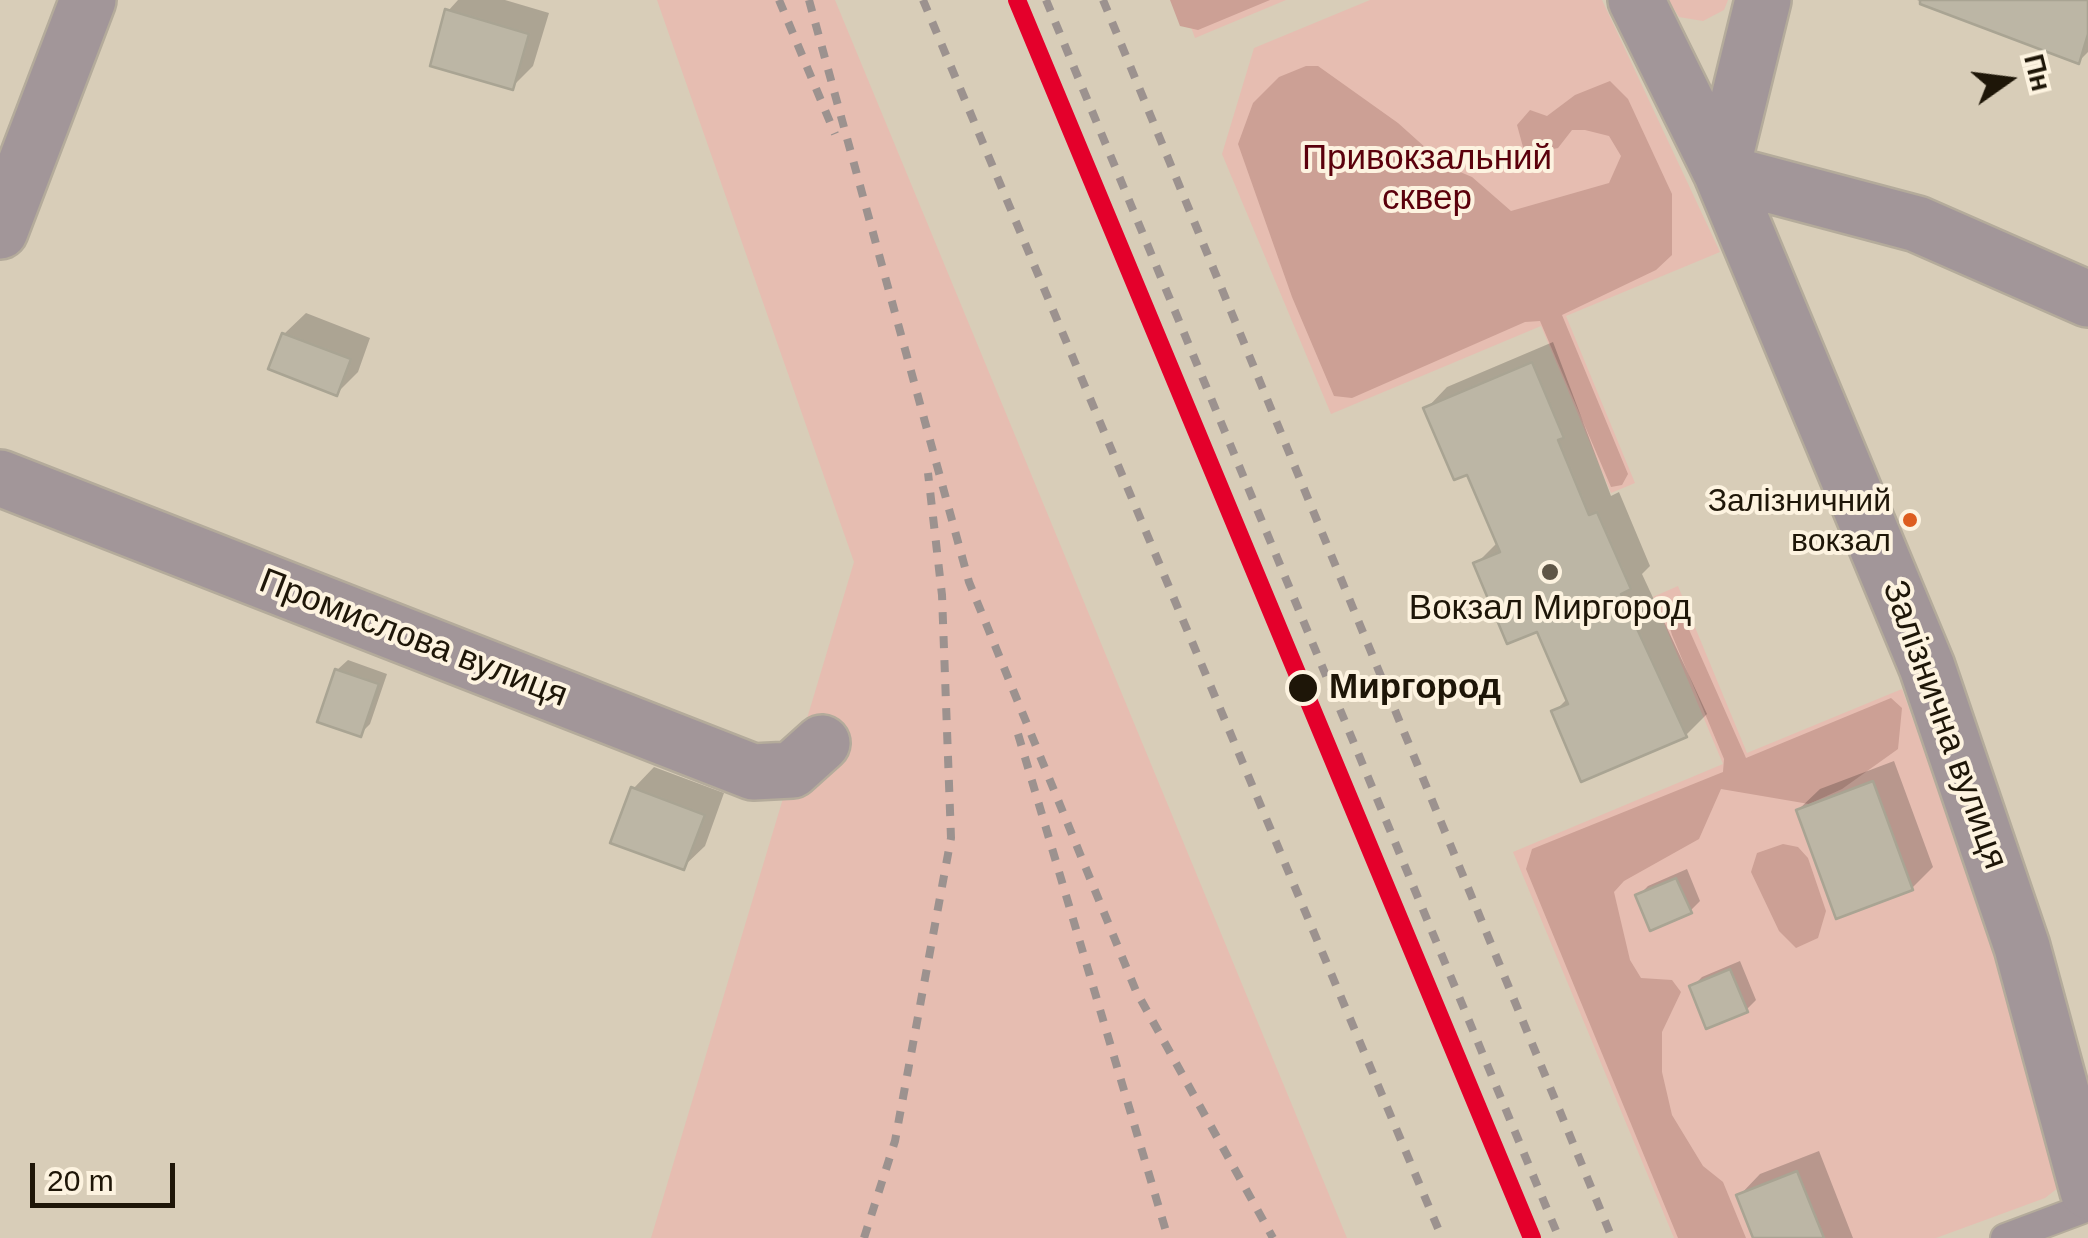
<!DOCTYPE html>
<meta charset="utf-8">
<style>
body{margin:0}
#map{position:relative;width:2088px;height:1238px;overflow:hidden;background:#d8cdb8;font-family:Arial,sans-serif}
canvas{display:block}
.north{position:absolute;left:1958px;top:30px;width:100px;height:100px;-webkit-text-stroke:8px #fdf3e0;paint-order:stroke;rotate:76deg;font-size:28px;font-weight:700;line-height:40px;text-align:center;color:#1e1608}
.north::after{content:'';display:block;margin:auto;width:35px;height:45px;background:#1e1608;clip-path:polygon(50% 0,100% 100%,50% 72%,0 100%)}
.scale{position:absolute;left:30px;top:1163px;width:145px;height:45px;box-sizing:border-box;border:5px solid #1e1608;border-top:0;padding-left:12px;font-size:30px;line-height:35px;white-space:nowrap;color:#1e1608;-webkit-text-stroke:8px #fdf3e0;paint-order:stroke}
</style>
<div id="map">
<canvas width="2088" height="1238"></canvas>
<div class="north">Пн</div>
<div class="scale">20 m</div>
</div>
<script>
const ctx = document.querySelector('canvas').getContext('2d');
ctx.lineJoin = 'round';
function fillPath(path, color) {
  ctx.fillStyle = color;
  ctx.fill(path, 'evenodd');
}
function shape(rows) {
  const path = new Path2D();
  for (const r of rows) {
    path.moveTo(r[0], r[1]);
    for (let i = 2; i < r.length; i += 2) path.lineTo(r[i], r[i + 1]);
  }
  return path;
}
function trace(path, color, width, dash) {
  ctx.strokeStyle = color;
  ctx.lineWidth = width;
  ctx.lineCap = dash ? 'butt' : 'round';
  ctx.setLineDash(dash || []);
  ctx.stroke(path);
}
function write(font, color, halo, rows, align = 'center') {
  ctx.font = font + ' Arial,sans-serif';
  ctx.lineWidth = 8;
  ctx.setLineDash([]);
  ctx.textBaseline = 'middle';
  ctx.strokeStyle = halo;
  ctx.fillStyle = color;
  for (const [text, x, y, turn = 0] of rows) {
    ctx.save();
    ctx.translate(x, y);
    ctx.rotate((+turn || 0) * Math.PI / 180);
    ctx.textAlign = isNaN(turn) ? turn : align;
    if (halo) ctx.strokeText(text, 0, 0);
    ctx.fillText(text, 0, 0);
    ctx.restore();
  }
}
const green = shape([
 [657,0,835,0,1347,1238,651,1238,854,562],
 [1181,0,1286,0,1195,38],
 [1370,0,1602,0,1720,252,1566,316,1635,483,1611,493,1541,326,1331,414,1222,154,1254,48],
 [1668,0,1728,0,1724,10,1703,21,1679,17],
 [1678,586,1747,753,1902,689,2027,1033,2063,1184,2045,1198,1936,1238,1825,1238,1797,1171,1737,1195,1753,1238,1674,1238,1513,852,1723,764,1653,597]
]);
const forest = shape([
 [1170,0,1270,0,1198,30,1180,26],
 [1306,66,1318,66,1398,123,1446,166,1472,177,1511,211,1609,183,1621,156,1609,136,1585,130,1572,130,1558,148,1531,154,1523,147,1517,125,1530,110,1547,116,1575,95,1610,81,1628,99,1672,194,1672,255,1656,270,1562,315,1628,474,1622,485,1611,487,1540,321,1525,322,1352,398,1334,396,1292,297,1238,144,1253,103,1279,77],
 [1683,616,1746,758,1891,698,1902,708,1898,749,1842,789,1809,804,1721,789,1699,839,1624,881,1614,892,1630,960,1641,978,1672,980,1681,992,1662,1032,1662,1072,1672,1115,1703,1166,1723,1182,1746,1238,1678,1238,1526,869,1532,849,1723,772,1724,759,1672,635,1669,625],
 [1783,844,1798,847,1808,858,1826,911,1818,938,1796,948,1779,931,1751,872,1757,853]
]);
const shadow = shape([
 [458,0,505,0,549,13,533,66,512,87,448,11],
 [1917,0,2088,0,2088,52,2079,61],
 [306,313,370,338,358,372,337,393,284,334],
 [1553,342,1611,496,1619,492,1650,566,1642,574,1707,714,1686,735,1554,712,1568,698,1539,629,1476,564,1498,542,1469,471,1426,409,1447,387],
 [348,660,387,674,370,724,360,734,337,670],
 [1894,761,1933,867,1912,888,1798,810,1820,789],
 [654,767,724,793,705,846,683,867,633,789],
 [1687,869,1700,901,1690,911,1638,896,1648,886],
 [1740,961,1756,1000,1746,1010,1692,987,1702,977],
 [1819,1151,1853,1238,1756,1238,1739,1196,1760,1174]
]);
const building = shape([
 [1920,0,2088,0,2088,34,2079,64,1920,4,1920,0],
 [445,9,529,34,513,90,430,66,445,9],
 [282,333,351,359,337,396,268,369,282,333],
 [1532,362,1564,438,1558,440,1589,515,1597,512,1631,589,1621,594,1687,737,1581,782,1551,711,1568,704,1537,632,1507,644,1473,563,1500,552,1467,475,1454,480,1423,408,1532,362],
 [335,669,379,684,361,737,317,722,335,669],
 [1873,781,1913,890,1836,919,1796,810,1873,781],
 [631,787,705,815,684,870,610,843,631,787],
 [1676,878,1692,913,1650,931,1635,895,1676,878],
 [1730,969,1748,1012,1706,1029,1689,986,1730,969],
 [1797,1171,1824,1238,1753,1238,1736,1195,1797,1171]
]);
const lane = shape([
 [2005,1238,2088,1207]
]);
const street = shape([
 [1636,0,1721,172,1927,667,2022,947,2088,1191],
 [1763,0,1721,172,1917,224,2088,299],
 [0,231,88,0],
 [0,478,753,772,792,770,822,743]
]);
const rail = shape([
 [779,0,835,134],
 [809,0,969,582,1136,991,1273,1238],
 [923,0,1442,1238],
 [1046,0,1559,1238],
 [1103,0,1612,1238],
 [1018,734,1168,1238],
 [864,1238,895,1141,951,838,942,595,928,473]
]);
const rail1 = shape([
 [1017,0,1532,1238]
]);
const markers = [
 [1910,520,9,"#dd5d1f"],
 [1550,572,10,"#5f5646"],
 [1303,688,16,"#1e1608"]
];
const busNames = [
 ["Залізничний",1891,502],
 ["вокзал",1891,542]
];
const parkNames = [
 ["Привокзальний",1427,159],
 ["сквер",1427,199]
];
const poiNames = [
 ["Вокзал Миргород",1550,609]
];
const streetNames = [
 ["Промислова вулиця",413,639,21],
 ["Залізнична вулиця",1944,725,70]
];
const stopNames = [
 ["Миргород",1329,688]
];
fillPath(green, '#e6bdb1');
fillPath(forest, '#cca095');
fillPath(shadow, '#0003');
fillPath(building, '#bcb6a5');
trace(building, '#a9a493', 2.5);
trace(lane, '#b4ab9b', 32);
trace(street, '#b4ab9b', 60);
trace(lane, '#a29699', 28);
trace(street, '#a29699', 55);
trace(rail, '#9c928f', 8, [12, 12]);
trace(rail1, '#e4002b', 18);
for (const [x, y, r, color] of markers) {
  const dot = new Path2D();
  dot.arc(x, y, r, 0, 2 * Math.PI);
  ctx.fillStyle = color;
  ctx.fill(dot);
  trace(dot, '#fdf3e0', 4);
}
write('32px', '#1e1608', '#fdf3e0', busNames, 'right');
write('35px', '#5b000c', '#fdf3e0', parkNames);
write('35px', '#1e1608', '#fdf3e0', poiNames);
write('35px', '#1e1608', '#fdf3e0', streetNames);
write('bold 35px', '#1e1608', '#fdf3e0', stopNames, 'left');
</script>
